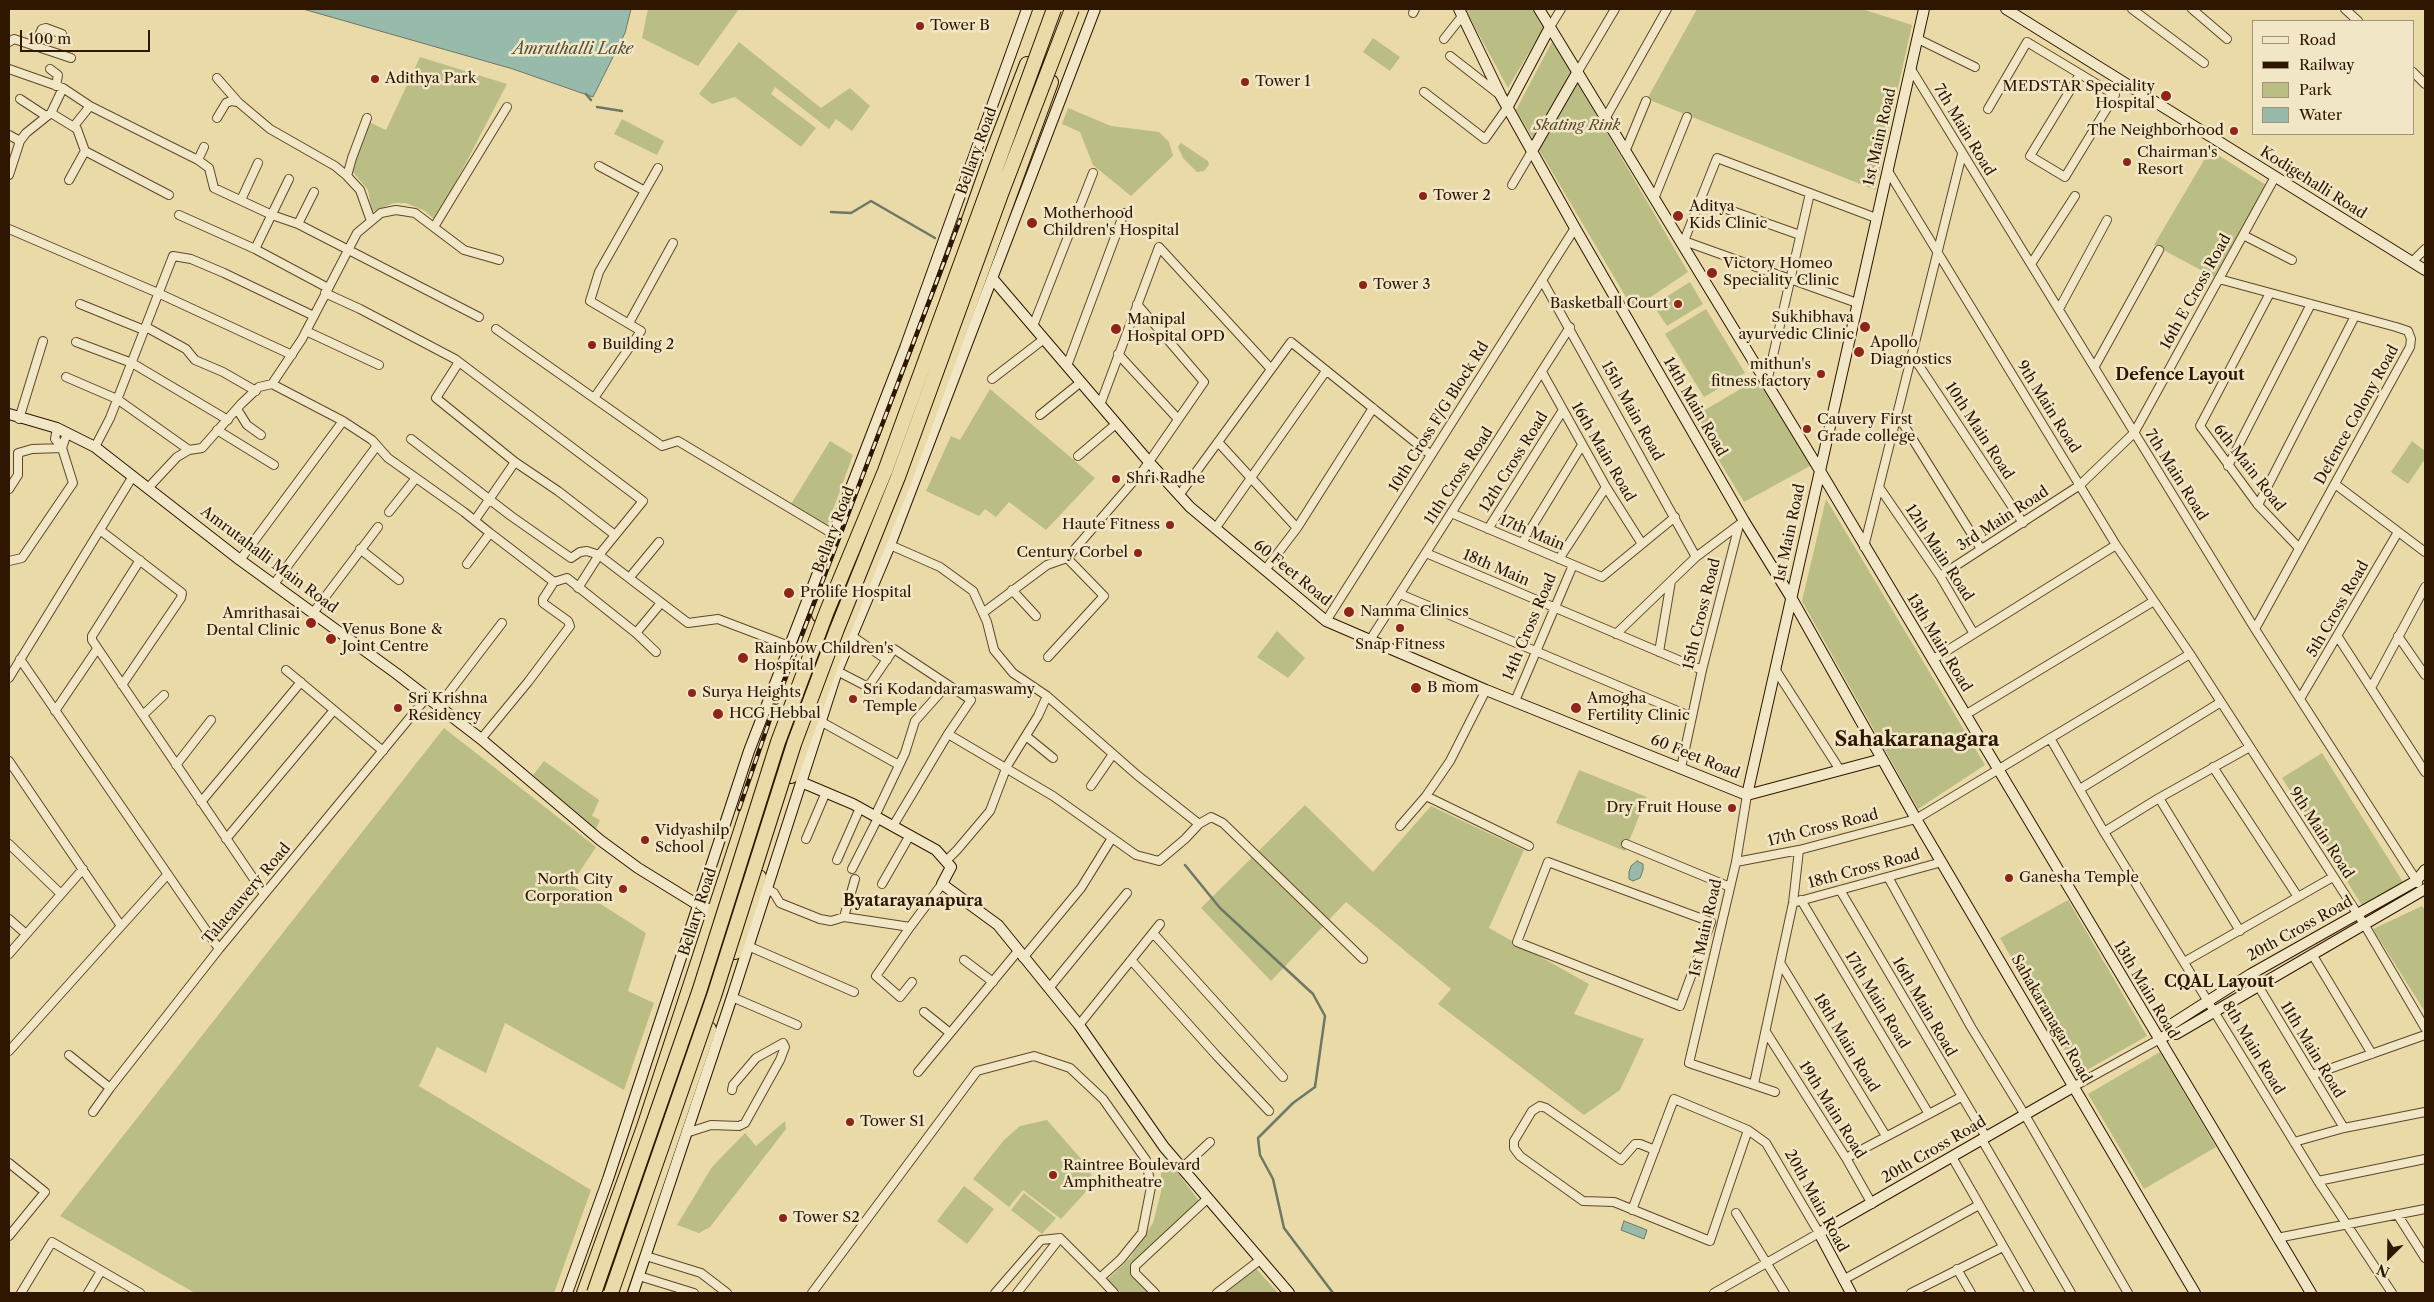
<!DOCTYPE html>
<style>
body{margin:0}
#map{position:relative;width:2434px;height:1302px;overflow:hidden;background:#e9daa7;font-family:"Libre Caslon Text",serif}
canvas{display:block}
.frame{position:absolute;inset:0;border:10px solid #2e1601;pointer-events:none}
.legend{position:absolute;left:2252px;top:20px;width:162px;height:115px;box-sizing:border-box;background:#f1e7c6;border:1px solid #a39377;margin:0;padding:6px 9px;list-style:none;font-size:15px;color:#2e1601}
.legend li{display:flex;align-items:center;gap:10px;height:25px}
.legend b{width:25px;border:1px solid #a39377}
.north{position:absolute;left:2364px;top:1232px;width:50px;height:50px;-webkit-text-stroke:4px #f1e7c6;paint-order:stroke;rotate:203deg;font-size:14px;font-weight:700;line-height:20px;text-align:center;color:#2e1601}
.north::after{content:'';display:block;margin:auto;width:18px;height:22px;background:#2e1601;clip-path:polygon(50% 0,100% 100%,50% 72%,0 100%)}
.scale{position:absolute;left:20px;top:30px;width:130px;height:22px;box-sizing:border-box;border:2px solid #2e1601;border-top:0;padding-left:6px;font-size:15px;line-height:18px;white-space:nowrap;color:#2e1601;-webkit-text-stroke:4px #f1e7c6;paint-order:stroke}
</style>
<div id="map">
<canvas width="2434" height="1302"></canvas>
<div class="frame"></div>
<ul class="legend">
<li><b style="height:6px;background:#f1e7c6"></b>Road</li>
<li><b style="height:6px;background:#2e1601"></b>Railway</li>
<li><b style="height:14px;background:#bbbe84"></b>Park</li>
<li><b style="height:14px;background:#97baab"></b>Water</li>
</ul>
<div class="north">N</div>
<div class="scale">100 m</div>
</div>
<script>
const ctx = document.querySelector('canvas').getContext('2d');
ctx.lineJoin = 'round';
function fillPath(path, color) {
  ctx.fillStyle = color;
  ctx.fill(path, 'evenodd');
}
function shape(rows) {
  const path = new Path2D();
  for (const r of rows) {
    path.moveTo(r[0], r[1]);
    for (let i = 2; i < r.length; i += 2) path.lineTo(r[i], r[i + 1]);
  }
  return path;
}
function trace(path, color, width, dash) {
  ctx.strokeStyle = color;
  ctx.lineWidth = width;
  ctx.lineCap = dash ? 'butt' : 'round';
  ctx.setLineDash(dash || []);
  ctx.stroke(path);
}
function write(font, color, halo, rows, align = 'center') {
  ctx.font = font + ' "Libre Caslon Text",serif';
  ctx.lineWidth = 5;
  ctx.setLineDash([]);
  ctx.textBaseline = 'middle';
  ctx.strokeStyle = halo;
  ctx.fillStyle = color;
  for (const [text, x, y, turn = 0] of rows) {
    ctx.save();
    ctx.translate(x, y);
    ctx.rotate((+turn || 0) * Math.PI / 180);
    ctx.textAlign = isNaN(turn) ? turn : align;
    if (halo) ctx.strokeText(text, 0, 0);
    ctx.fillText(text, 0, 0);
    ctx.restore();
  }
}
const green = shape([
 [648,9,739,9,698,66,642,38],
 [1465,9,1534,9,1544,27,1508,88],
 [1697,9,1862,9,1912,25,1875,190,1647,99],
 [1373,38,1400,57,1390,71,1363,52],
 [1553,40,1573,73,1534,140,1516,110],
 [739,42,821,108,850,88,870,106,852,131,836,119,829,129,775,87,771,94,816,128,801,147,735,97,712,104,699,94],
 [420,57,507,84,446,201,434,219,425,211,406,203,394,203,372,212,368,190,352,171,367,121,386,130],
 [1578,83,1688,272,1633,309,1538,148],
 [1068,108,1111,126,1159,132,1169,142,1173,156,1131,196,1093,165,1080,132,1062,124],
 [622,119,664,141,657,155,614,134],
 [1181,143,1208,161,1209,165,1204,171,1197,172,1183,158,1178,147],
 [2210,150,2266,185,2214,277,2154,245],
 [1690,282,1703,304,1667,326,1653,305],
 [1706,309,1745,373,1704,397,1665,334],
 [1759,378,1812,465,1744,502,1693,417],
 [990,389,1095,478,1046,530,1009,502,996,517,985,509,979,516,926,491,951,436,960,440],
 [830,441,853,455,827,526,791,504],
 [2412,441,2425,451,2425,459,2408,484,2391,472],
 [1826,499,1985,765,1918,809,1802,601],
 [1277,631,1305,658,1288,678,1257,657],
 [444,728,596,847,571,885,646,933,628,991,654,1003,624,1090,505,1023,486,1073,437,1047,419,1086,591,1190,554,1293,195,1293,60,1216],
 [2322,753,2403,882,2363,907,2282,778],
 [544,761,599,800,592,816,600,820,596,829,533,775],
 [1579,770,1647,797,1625,851,1556,823],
 [1305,805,1373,872,1431,806,1524,850,1489,928,1589,984,1574,1014,1644,1039,1620,1090,1584,1115,1438,1004,1451,989,1346,902,1271,981,1201,908],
 [2068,900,2147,1036,2078,1075,2000,938],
 [2422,906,2425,910,2425,1012,2373,929],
 [2160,1052,2216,1147,2144,1189,2088,1094],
 [1047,1120,1090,1169,1093,1184,1061,1219,1023,1190,1009,1207,973,1179,1004,1140,1020,1126],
 [785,1121,786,1129,710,1227,699,1233,677,1225,712,1167,745,1133,756,1146],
 [1167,1159,1203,1206,1131,1270,1153,1293,1122,1293,1106,1281,1130,1258,1153,1223,1161,1192,1161,1164],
 [964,1186,994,1209,967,1244,937,1221],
 [1024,1193,1056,1218,1042,1234,1011,1210],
 [1253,1265,1278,1293,1219,1293]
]);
const water = shape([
 [303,9,631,9,625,33,593,97,513,69,303,9],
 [1637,861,1643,864,1643,870,1640,878,1633,881,1629,879,1629,872,1631,866,1637,861],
 [1624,1221,1647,1230,1644,1239,1621,1230,1624,1221]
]);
const stream = shape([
 [586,94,591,100],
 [597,107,622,111],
 [831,212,851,213,871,201,935,238],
 [1185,865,1220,908,1313,994,1325,1016,1315,1087,1293,1103,1258,1138,1260,1155,1273,1179,1284,1228,1333,1293]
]);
const street = shape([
 [2132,9,2204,63],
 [2192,9,2227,39],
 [2345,9,2358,21],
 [1413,13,1415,9],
 [1550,27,1561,9],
 [1444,39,1463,15],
 [1918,39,1975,67],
 [9,42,14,39,71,58],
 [34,46,42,29,46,28,62,34],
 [1450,56,1500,95],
 [9,69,63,88],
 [50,69,58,75,56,86],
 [1911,69,2255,629,2418,883],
 [2413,72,2425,84],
 [1577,73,1615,9],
 [217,78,238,102],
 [1424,92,1485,139,1507,108],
 [20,99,46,116],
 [90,106,198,160,209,168,214,188,272,215,298,224,314,192],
 [1988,109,2027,42,2115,95,2065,177,2030,156,2080,74],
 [51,113,63,88,90,106,74,126],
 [217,118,226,103,231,101,238,102,270,129,335,166,347,176],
 [367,118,352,158,347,176,360,190,371,221],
 [1605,119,1667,9],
 [9,135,20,141],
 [1625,152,1646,101],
 [198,160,204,147],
 [599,166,645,191],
 [1888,171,2116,545,2190,654],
 [9,175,20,141,26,133,51,113,77,129,85,151,169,195],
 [69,180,85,151],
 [1512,185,1532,151],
 [1654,199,1687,117],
 [241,200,258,163],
 [1701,200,1800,235],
 [179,215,255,249,289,179],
 [298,224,479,317],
 [434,227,507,107],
 [9,229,158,293,292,355],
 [2243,235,2292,260],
 [1684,241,1717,158,1876,218],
 [1683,244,1684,241,1857,303],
 [255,249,328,288],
 [2412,262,2425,249],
 [2031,264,2075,196],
 [2219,279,2396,327,2408,331,2411,339,2410,347,2255,629],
 [1542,280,1696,557],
 [325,293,360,309,455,359,643,501,599,555,578,588],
 [2270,293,2200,426,2258,505,2299,548],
 [80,304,144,330],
 [2059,309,2107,220],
 [629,323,673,243],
 [1033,326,1093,173],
 [146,327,186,349,195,360,223,372,256,391],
 [496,329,662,446,678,441,833,534],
 [306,331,379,365],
 [76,342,132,363,228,420],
 [1118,354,1178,419],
 [1912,355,2023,523],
 [459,362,436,398,515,462,558,491,615,535],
 [1067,366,1124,213],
 [2095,366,2159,250],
 [1542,372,1606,487,1642,544],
 [66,377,117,399,189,450],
 [992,379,1044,339],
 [1767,382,1810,193],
 [272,384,343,421,372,440,388,458,464,512,490,533,467,564],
 [594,398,641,331,590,301,599,272,658,168],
 [1100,405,1159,247,1271,369],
 [237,409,247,425,261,435],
 [1897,414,1981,549],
 [1040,415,1081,382],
 [19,419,43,341],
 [57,428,55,439,62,447],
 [217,430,274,465],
 [411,439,511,516,571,558,580,552,587,551,599,555,688,623,718,619,789,646],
 [1218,442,1297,528],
 [95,447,110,418,173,256,191,259,224,273,314,316],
 [1078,456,1116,424],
 [2228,466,2311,304],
 [2335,484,2425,552],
 [1879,487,1940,576,1974,634],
 [148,488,177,457,189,450,202,448,241,404,259,387,272,384,302,339,357,233,381,213,396,210,415,213,464,250,499,260],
 [9,489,18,475,18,453,32,449,62,448],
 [1180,494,1291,342,1431,455],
 [2258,505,2355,316],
 [389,512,416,478],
 [1451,513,1602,577,1675,517],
 [475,520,515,462],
 [1215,529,1326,371],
 [1488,529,1563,410],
 [100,530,182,593,181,598,122,685],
 [490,533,554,582],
 [1522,543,1582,445],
 [890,545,940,567,973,591,987,622,994,650,1013,673,1047,696,1137,775,1199,824,1185,839,1159,861,1136,855,1053,796,948,734,893,826],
 [1864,547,1962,154],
 [360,549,399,580],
 [1426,553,1702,670],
 [1559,559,1606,487],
 [140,560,92,636,92,640,264,894],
 [240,560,343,421],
 [9,561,22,558,73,483,62,448,67,433],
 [1265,570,1297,528,1373,408],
 [1940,576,2080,485,2134,433,2275,177],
 [630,577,659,542],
 [274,584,376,447],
 [1012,590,1036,616],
 [1400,594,1692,717],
 [984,612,1047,565,1067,558],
 [313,613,378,527],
 [1326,621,1575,228],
 [636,633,656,652],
 [1616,634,1696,557,1740,524],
 [852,636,887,660],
 [2398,636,2425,675],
 [2338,637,2425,772],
 [1370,640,1570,327],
 [1659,652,1671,581],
 [1048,657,1104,596,1067,558,1144,469,1204,382,1137,304],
 [20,659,219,949],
 [1932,660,2116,545],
 [1775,669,1840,770],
 [286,670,383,751],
 [837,671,868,687,894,649,971,700,948,734],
 [9,678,133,476],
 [2371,688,2425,587],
 [2300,699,2398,532],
 [1515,701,1573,565],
 [435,703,444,699,502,623],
 [55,711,97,649],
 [143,715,164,695],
 [1965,715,2154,601],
 [820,721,899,765],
 [1026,736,1053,758],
 [2050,738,2104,832,2318,1181,2392,1293],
 [481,739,528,682,570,626,568,621,543,603,543,599,554,582,567,578,636,633,661,603],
 [9,761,121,926],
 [176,765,211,720],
 [2213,767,2298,897],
 [1681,768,1702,670,1739,525],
 [1091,786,1113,754],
 [2080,789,2221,702],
 [1747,795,1736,862,1689,1063,1775,1092],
 [1426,796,1529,846],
 [2159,798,2240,931],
 [201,802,301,682],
 [875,816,905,753,915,721,947,685],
 [1199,824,1211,817,1223,823,1363,959],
 [1400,826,1426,796,1450,761,1486,690],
 [2104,832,2159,798,2250,747],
 [226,839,334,710],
 [806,839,826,792],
 [9,844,61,894],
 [1626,844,1730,887],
 [837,860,860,808],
 [946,861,957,850,990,811,1007,766,1038,716,1047,696],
 [1548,862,1711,922,1680,1006,1517,942,1548,862],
 [1736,862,1799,850,1916,819,2190,654,2364,924,2425,1028],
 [852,869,878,818],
 [1888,877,1971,1027,2025,1115,2128,1293],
 [882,884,910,835],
 [766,888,774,893,780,903,820,919,831,921,844,917,910,927,942,884],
 [1840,890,1986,1137],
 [1801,900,1929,1114],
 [1796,902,1942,862],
 [844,917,855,879],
 [9,919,26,934],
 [910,927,876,976,900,997,912,982],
 [1153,933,1283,1077],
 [748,946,854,992],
 [9,954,83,869],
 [2312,954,2372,1054],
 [1023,958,1081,888,1112,838],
 [964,960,993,982],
 [1131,960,1216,1055,1269,1111],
 [2184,962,2333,877],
 [1781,964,1886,1136],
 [2251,974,2344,1128],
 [1050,987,1127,893],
 [732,997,797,1025],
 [924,1012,950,1033],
 [1079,1025,1160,924],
 [1766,1032,1846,1158,1872,1204],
 [9,1051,167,875],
 [69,1055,110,1088],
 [918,1072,1018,951],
 [2312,1075,2425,1035],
 [1754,1084,1793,903,1799,850],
 [2073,1087,2158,1040],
 [93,1112,110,1088,219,949,427,697],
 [686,1133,711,1125,739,1126,745,1123,780,1060,785,1047,783,1043,756,1058,733,1085,732,1090],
 [1982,1140,2071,1293],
 [2294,1142,2344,1128,2425,1112],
 [1655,1150,1640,1144,1635,1144,1621,1160,1546,1108,1540,1106,1532,1111,1514,1141,1514,1148,1520,1156,1583,1201,1614,1202,1710,1241,1748,1130],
 [1952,1157,2030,1293],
 [1846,1158,1961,1097],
 [9,1163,45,1192,9,1236],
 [1182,1168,1210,1142],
 [2318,1181,2425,1159],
 [1632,1210,1674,1099,1748,1130,1766,1143,1819,1233,1714,1293],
 [1736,1213,1785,1293],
 [2397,1214,2425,1258],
 [2277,1238,2425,1209],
 [646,1256,701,1273,727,1293],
 [1957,1269,1971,1293],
 [639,1276,694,1293],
 [1100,1278,1114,1293],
 [1843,1280,1979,1205],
 [21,1293,52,1242,140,1293],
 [88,1293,101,1271],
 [812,1293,977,1071,1034,1056,1070,1068,1103,1099,1146,1160,1151,1187,1142,1233,1121,1259,1100,1278,1060,1238,1041,1240,995,1293],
 [1017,1293,1060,1238],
 [1155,1293,1135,1273,1135,1266,1207,1199],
 [1217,1293,1260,1260],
 [1911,1293,2003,1247]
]);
const secondary = shape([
 [1459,9,1501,96,1575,228,1744,521,1792,599,1916,819,2195,1293],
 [1539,9,1819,469,2311,1293],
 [2006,9,2425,270],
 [1507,108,1550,27],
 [1532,151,1577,73],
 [992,278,1149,462,1190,507,1326,621,1486,690,1747,795],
 [9,414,57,428,95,447,240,560,397,674,481,739,600,840,638,868,698,905,743,922],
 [801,782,853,804,936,850,951,867,942,884,998,925,1079,1025,1164,1147,1289,1293],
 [1747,795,1924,9],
 [1747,795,1882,759],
 [2170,1033,2169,1026,2208,1001,2251,974,2416,881,2425,870],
 [2158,1040,2170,1033,2176,1034,2425,889],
 [567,1293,608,1179,749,751,905,348,1027,9],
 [633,1293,732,997,837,671,890,545,1095,9],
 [1851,1293,1819,1233,2073,1087]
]);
const highway = shape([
 [819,615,953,265,994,149,1027,64],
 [791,776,843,633,905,480,1051,82],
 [735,952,759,877],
 [584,1293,644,1127,771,739,787,700],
 [619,1293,709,1029]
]);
const rail = shape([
 [739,809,770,719,960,220]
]);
const highwayBridge = shape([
 [594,1293,699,992,778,742,827,611,885,471,1054,9],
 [611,1293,714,996,794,744,837,629,898,477,1001,194,1072,9]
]);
const markers = [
 [920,26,5,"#8f2418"],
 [375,79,5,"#8f2418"],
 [1245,82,5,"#8f2418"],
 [2166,96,6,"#8f2418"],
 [2234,131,5,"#8f2418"],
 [2127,162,5,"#8f2418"],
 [1423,196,5,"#8f2418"],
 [1678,216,6,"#8f2418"],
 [1032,223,6,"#8f2418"],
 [1712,273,6,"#8f2418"],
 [1363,285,5,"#8f2418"],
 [1678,304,5,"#8f2418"],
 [1865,327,6,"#8f2418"],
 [1116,329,6,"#8f2418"],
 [592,345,5,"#8f2418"],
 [1859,352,6,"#8f2418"],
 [1821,374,5,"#8f2418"],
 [1807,429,5,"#8f2418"],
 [1116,479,5,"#8f2418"],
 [1170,525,5,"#8f2418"],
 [1138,553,5,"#8f2418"],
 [789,593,6,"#8f2418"],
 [1349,612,6,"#8f2418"],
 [311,623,6,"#8f2418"],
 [1400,628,5,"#8f2418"],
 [331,639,6,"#8f2418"],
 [743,658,6,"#8f2418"],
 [1416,688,6,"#8f2418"],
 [692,693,5,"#8f2418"],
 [853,699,5,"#8f2418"],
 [398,708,5,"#8f2418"],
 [1576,708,6,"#8f2418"],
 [718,714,6,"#8f2418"],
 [1732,808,5,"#8f2418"],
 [645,840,5,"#8f2418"],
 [2009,878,5,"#8f2418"],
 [623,889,5,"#8f2418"],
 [850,1122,5,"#8f2418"],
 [1053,1175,5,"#8f2418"],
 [783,1218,5,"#8f2418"]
];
const poiNames = [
 ["Tower B",930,26],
 ["Adithya Park",385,79],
 ["Tower 1",1255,82],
 ["MEDSTAR Speciality",2155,87,"right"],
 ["Hospital",2155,104,"right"],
 ["The Neighborhood",2224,131,"right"],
 ["Chairman's",2137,153],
 ["Resort",2137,170],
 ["Tower 2",1433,196],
 ["Aditya",1689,207],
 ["Kids Clinic",1689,224],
 ["Motherhood",1043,214],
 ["Children's Hospital",1043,231],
 ["Victory Homeo",1723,264],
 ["Speciality Clinic",1723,281],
 ["Tower 3",1373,285],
 ["Basketball Court",1668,304,"right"],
 ["Sukhibhava",1854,318,"right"],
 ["ayurvedic Clinic",1854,335,"right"],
 ["Manipal",1127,320],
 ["Hospital OPD",1127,337],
 ["Apollo",1870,343],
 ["Diagnostics",1870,360],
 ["Building 2",602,345],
 ["mithun's",1811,365,"right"],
 ["fitness factory",1811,382,"right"],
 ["Cauvery First",1817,420],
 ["Grade college",1817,437],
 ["Shri Radhe",1126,479],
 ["Haute Fitness",1160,525,"right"],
 ["Century Corbel",1128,553,"right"],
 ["Prolife Hospital",800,593],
 ["Namma Clinics",1360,612],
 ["Amrithasai",300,614,"right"],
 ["Dental Clinic",300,631,"right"],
 ["Venus Bone &",342,630],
 ["Joint Centre",342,647],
 ["Snap Fitness",1400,645,"center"],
 ["Rainbow Children's",754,649],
 ["Hospital",754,666],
 ["B mom",1427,688],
 ["Sri Kodandaramaswamy",863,690],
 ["Temple",863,707],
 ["Surya Heights",702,693],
 ["Sri Krishna",408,699],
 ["Residency",408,716],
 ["Amogha",1587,699],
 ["Fertility Clinic",1587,716],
 ["HCG Hebbal",729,714],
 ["Dry Fruit House",1722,808,"right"],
 ["Vidyashilp",655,831],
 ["School",655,848],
 ["Ganesha Temple",2019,878],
 ["North City",613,880,"right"],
 ["Corporation",613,897,"right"],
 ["Tower S1",860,1122],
 ["Raintree Boulevard",1063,1166],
 ["Amphitheatre",1063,1183],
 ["Tower S2",793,1218]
];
const parkNames = [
 ["Skating Rink",1577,126]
];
const streetNames = [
 ["7th Main Road",1964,130,59],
 ["1st Main Road",1880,137,-77],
 ["Bellary Road",977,151,-70],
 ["Kodigehalli Road",2313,183,32],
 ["16th E Cross Road",2196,292,-61],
 ["14th Main Road",1695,407,60],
 ["9th Main Road",2048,407,58],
 ["15th Main Road",1632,411,61],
 ["Defence Colony Road",2357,415,-61],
 ["10th Cross F/G Block Rd",1439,417,-58],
 ["10th Main Road",1979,431,57],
 ["16th Main Road",1603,452,60],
 ["12th Cross Road",1514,462,-58],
 ["6th Main Road",2249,468,52],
 ["7th Main Road",2176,475,58],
 ["11th Cross Road",1459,476,-57],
 ["3rd Main Road",2003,519,-33],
 ["Bellary Road",834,530,-69],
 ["17th Main",1532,533,23],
 ["1st Main Road",1790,533,-78],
 ["12th Main Road",1939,553,57],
 ["Amrutahalli Main Road",269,560,37],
 ["18th Main",1496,568,23],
 ["60 Feet Road",1292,573,39],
 ["5th Cross Road",2338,609,-60],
 ["15th Cross Road",1702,614,-76],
 ["14th Cross Road",1530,627,-67],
 ["13th Main Road",1939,643,59],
 ["60 Feet Road",1695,757,22],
 ["17th Cross Road",1823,828,-14],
 ["9th Main Road",2321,833,57],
 ["18th Cross Road",1864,869,-15],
 ["Talacauvery Road",247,894,-50],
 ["Bellary Road",698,912,-72],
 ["1st Main Road",1706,928,-77],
 ["20th Cross Road",2300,929,-29],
 ["13th Main Road",2146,990,59],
 ["17th Main Road",1877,1000,59],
 ["16th Main Road",1924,1007,60],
 ["Sahakaranagar Road",2051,1019,60],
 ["18th Main Road",1846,1043,59],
 ["8th Main Road",2253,1048,59],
 ["11th Main Road",2312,1050,59],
 ["19th Main Road",1832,1110,58],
 ["20th Cross Road",1934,1150,-30],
 ["20th Main Road",1816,1201,61]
];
const waterNames = [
 ["Amruthalli Lake",573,49]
];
const neighbourhoodNames = [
 ["Defence Layout",2180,375],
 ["Byatarayanapura",913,901],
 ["CQAL Layout",2219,982]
];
const districtNames = [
 ["Sahakaranagara",1917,740]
];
fillPath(green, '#bbbe84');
fillPath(water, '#97baab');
trace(water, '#6d7867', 1);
trace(stream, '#6d7867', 2.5);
trace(street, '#5d472a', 10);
trace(secondary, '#2e1601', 12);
trace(highway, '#2e1601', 16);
trace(street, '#f1e7c6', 8);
trace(secondary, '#f1e7c6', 10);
trace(highway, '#e9daa7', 14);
trace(rail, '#2e1601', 4.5);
trace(rail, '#f1e7c6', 2.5, [8]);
trace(highwayBridge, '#2e1601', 16, []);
trace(highwayBridge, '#e9daa7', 14);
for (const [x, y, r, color] of markers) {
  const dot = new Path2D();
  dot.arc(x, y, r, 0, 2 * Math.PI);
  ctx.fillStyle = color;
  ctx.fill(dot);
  trace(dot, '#f1e7c6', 2);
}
write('15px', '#2e1601', '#f1e7c6', poiNames, 'left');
write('italic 15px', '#584828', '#f1e7c6', parkNames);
write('15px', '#2e1601', '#f1e7c6', streetNames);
write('italic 16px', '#534f3c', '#f1e7c6', waterNames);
write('bold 16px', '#2e1601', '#f1e7c6', neighbourhoodNames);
write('bold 20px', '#2e1601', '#f1e7c6', districtNames);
</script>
